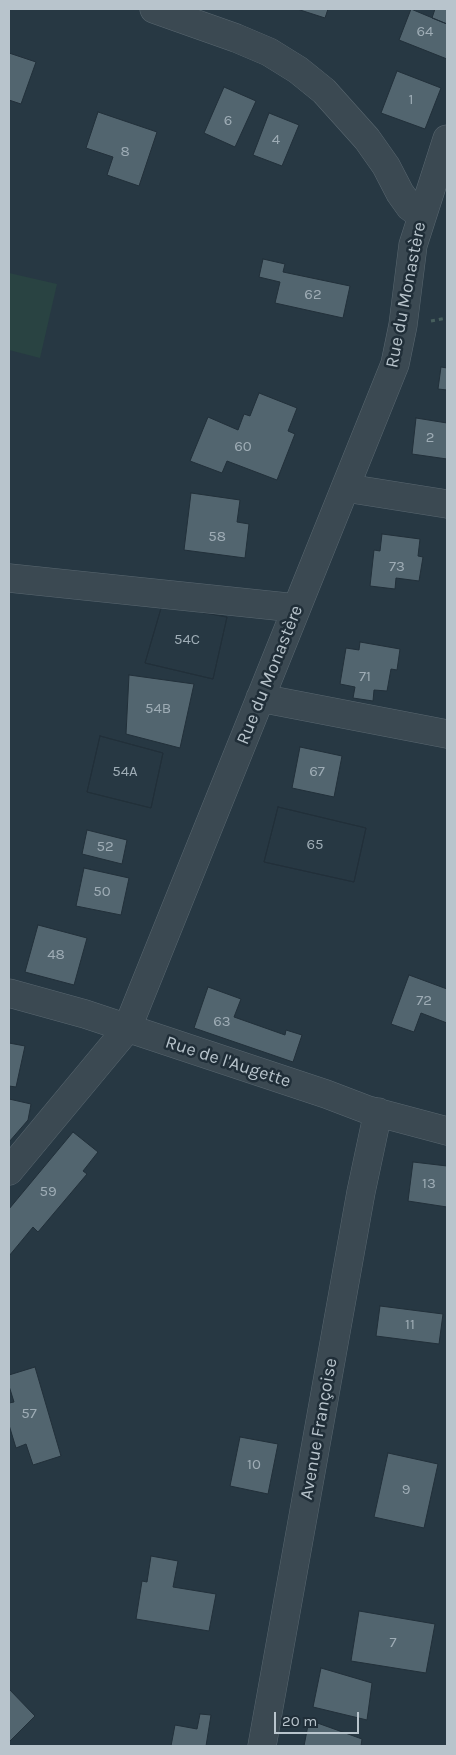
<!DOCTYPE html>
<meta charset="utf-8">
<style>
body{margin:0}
#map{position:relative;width:456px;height:1755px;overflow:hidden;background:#273843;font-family:Karla,sans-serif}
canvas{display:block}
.frame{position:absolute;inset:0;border:10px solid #b8c4cc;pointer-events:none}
.scale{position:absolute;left:274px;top:1712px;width:85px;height:22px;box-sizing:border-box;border:2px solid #b8c4cc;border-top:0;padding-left:6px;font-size:15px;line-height:18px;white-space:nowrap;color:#b8c4cc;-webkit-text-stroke:4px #202e38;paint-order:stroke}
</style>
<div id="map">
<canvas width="456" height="1755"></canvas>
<div class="frame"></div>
<div class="scale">20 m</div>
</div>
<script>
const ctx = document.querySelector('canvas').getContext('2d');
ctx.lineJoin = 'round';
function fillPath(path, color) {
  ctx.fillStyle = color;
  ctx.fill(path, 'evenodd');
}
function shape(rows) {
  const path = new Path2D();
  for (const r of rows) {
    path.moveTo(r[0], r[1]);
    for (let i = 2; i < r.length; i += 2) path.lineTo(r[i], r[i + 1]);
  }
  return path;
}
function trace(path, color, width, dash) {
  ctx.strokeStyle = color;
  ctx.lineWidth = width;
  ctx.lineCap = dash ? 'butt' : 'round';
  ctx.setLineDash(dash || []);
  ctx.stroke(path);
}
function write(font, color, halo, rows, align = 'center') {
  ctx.font = font + ' Karla,sans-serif';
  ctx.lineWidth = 5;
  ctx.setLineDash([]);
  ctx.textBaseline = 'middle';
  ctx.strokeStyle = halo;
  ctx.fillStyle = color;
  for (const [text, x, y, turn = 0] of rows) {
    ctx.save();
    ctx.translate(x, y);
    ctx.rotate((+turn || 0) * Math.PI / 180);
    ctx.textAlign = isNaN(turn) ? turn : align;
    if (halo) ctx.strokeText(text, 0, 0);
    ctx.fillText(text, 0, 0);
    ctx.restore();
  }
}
const green = shape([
 [9,273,57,284,40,358,9,350]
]);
const building = shape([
 [297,9,328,9,325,18,297,9],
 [411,9,447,24,447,59,399,40,411,9],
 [435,9,447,9,447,24,432,18,435,9],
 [9,53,36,62,21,104,9,100,9,53],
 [397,71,441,88,425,129,381,113,397,71],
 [224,87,256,101,235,147,204,133,224,87],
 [98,112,157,132,139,186,107,175,113,157,86,148,98,112],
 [269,113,299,125,282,166,253,155,269,113],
 [263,259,285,264,283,272,350,286,343,318,275,303,280,282,259,277,263,259],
 [441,367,447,368,447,390,438,389,441,367],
 [259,393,297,408,288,431,295,434,277,480,227,461,222,473,190,461,208,417,238,430,244,414,250,416,259,393],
 [416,418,447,423,447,459,412,454,416,418],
 [191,493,240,500,237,522,249,524,245,558,184,550,191,493],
 [382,534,420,539,418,556,423,557,419,581,396,578,395,589,370,586,374,550,380,551,382,534],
 [162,605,227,617,213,679,145,663,162,605],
 [162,605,227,617,213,679,145,663,162,605],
 [360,642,400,649,397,670,391,669,387,691,374,690,373,701,353,698,355,687,340,684,346,648,359,650,360,642],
 [129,675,194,684,180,748,126,734,129,675],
 [100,736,163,753,151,808,87,792,100,736],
 [100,736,163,753,151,808,87,792,100,736],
 [300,747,342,756,334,797,292,788,300,747],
 [278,807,366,828,354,882,264,862,278,807],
 [278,807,366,828,354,882,264,862,278,807],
 [87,830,127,840,122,864,82,854,87,830],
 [84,868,129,878,121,915,76,906,84,868],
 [38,925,87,938,74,985,25,972,38,925],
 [409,975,447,989,447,1023,421,1013,414,1032,391,1024,409,975],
 [208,987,241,999,234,1017,285,1035,286,1030,302,1035,293,1062,194,1028,208,987],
 [9,1043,25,1046,16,1087,9,1086,9,1043],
 [9,1099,31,1104,28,1120,9,1142,9,1099],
 [73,1132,98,1152,83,1171,87,1174,38,1232,33,1227,9,1256,9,1209,73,1132],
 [413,1162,447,1166,447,1207,408,1201,413,1162],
 [380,1306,443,1314,439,1344,376,1336,380,1306],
 [35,1367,61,1456,33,1465,26,1444,16,1448,9,1425,9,1403,14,1402,9,1386,9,1375,35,1367],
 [240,1437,278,1444,268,1494,230,1486,240,1437],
 [388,1453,438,1464,424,1528,374,1517,388,1453],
 [151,1556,178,1561,173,1587,216,1594,209,1631,136,1619,142,1581,147,1582,151,1556],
 [359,1611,435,1624,426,1673,351,1661,359,1611],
 [321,1668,372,1683,367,1720,313,1707,321,1668],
 [9,1689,35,1716,9,1742,9,1689],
 [200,1714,211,1715,206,1746,171,1746,175,1725,197,1729,200,1714],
 [309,1720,362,1739,361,1746,304,1746,309,1720]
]);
const path = shape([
 [431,321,447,318]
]);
const minor = shape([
 [154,9,236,38,269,52,298,70,324,91,367,139,386,166,400,193,410,207,422,216],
 [346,488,447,504],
 [9,578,296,608],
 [260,698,447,734],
 [9,993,85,1014,326,1094,368,1110,447,1131],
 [9,1171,127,1029,395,364,403,325,413,245,447,139],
 [262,1746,361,1192,378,1112]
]);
const numberNames = [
 ["64",425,32],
 ["1",411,100],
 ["6",228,121],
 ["4",276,140],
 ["8",125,152],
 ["62",313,295],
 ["2",430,438],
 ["60",243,447],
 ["58",217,537],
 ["73",397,567],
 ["54C",187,640],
 ["71",365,677],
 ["54B",158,709],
 ["54A",125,772],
 ["67",317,772],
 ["65",315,845],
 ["52",105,847],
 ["50",102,892],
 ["48",56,955],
 ["72",424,1001],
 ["63",222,1022],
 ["13",429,1184],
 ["59",48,1192],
 ["11",410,1325],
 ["57",29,1414],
 ["10",254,1465],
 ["9",406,1490],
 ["7",393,1643]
];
const streetNames = [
 ["Rue du Monastère",406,295,-79],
 ["Rue du Monastère",270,675,-68],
 ["Rue de l'Augette",228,1062,18],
 ["Avenue Françoise",319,1429,-80]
];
fillPath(green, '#294342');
fillPath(building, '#52656f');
trace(building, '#22303a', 1);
trace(minor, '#596770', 29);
trace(path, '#475f5d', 3, [4, 4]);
trace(minor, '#3b4952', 28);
write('15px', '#9eacb5', null, numberNames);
write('18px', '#b8c4cc', '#202e38', streetNames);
</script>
